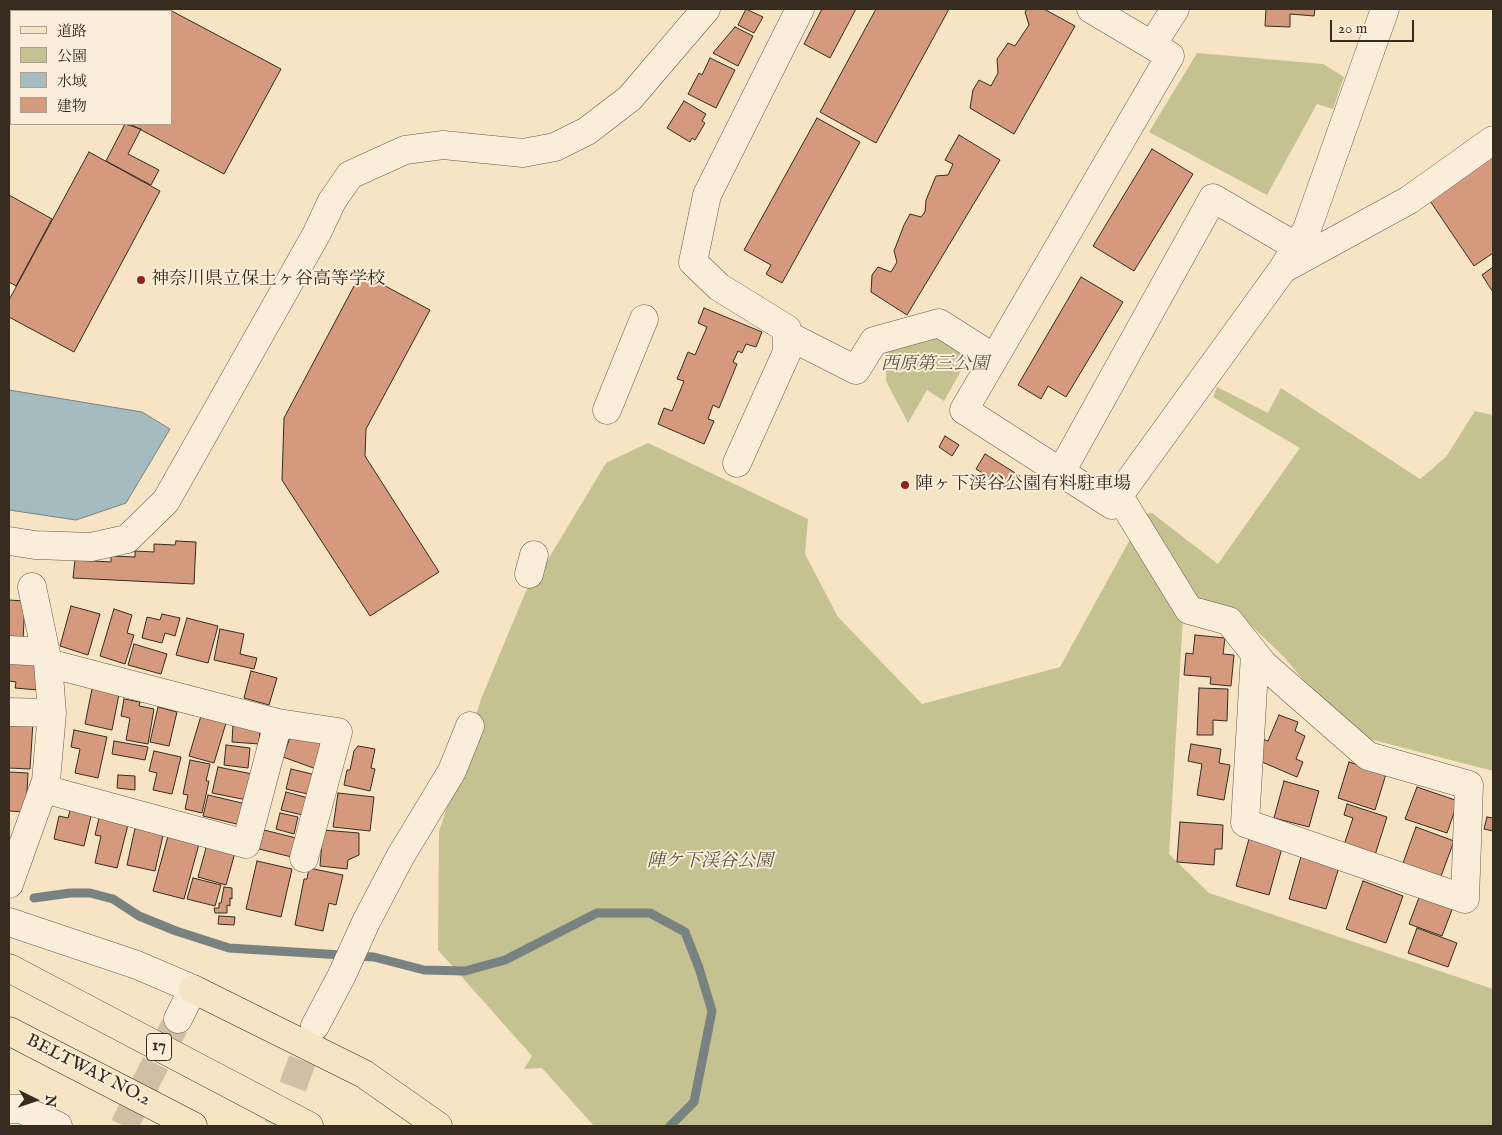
<!DOCTYPE html>
<meta charset="utf-8">
<style>
body{margin:0}
#map{position:relative;width:1502px;height:1135px;overflow:hidden;background:#f7e4c5;font-family:"IM FELL English","Noto Serif JP",serif}
canvas{display:block}
.frame{position:absolute;inset:0;border:10px solid #362c20;pointer-events:none}
.legend{position:absolute;left:10px;top:10px;width:162px;height:115px;box-sizing:border-box;background:#faedd9;border:1px solid #aca08f;margin:0;padding:6px 9px;list-style:none;font-size:15px;color:#362c20}
.legend li{display:flex;align-items:center;gap:10px;height:25px}
.legend b{width:25px;border:1px solid #aca08f}
.north{position:absolute;left:10px;top:1075px;width:50px;height:50px;-webkit-text-stroke:4px #faedd9;paint-order:stroke;rotate:94deg;font-size:14px;font-weight:700;line-height:20px;text-align:center;color:#362c20}
.north::after{content:'';display:block;margin:auto;width:18px;height:22px;background:#362c20;clip-path:polygon(50% 0,100% 100%,50% 72%,0 100%)}
.scale{position:absolute;left:1330px;top:20px;width:84px;height:22px;box-sizing:border-box;border:2px solid #362c20;border-top:0;padding-left:6px;font-size:15px;line-height:18px;white-space:nowrap;color:#362c20;-webkit-text-stroke:4px #faedd9;paint-order:stroke}
</style>
<div id="map">
<canvas width="1502" height="1135"></canvas>
<div class="frame"></div>
<ul class="legend">
<li><b style="height:6px;background:#f7e4c5"></b>道路</li>
<li><b style="height:14px;background:#c3c290"></b>公園</li>
<li><b style="height:14px;background:#a4bbc0"></b>水域</li>
<li><b style="height:14px;background:#d5997d"></b>建物</li>
</ul>
<div class="north">N</div>
<div class="scale">20 m</div>
</div>
<script>
const ctx = document.querySelector('canvas').getContext('2d');
ctx.lineJoin = 'round';
function fillPath(path, color) {
  ctx.fillStyle = color;
  ctx.fill(path, 'evenodd');
}
function shape(rows) {
  const path = new Path2D();
  for (const r of rows) {
    path.moveTo(r[0], r[1]);
    for (let i = 2; i < r.length; i += 2) path.lineTo(r[i], r[i + 1]);
  }
  return path;
}
function trace(path, color, width, dash) {
  ctx.strokeStyle = color;
  ctx.lineWidth = width;
  ctx.lineCap = dash ? 'butt' : 'round';
  ctx.setLineDash(dash || []);
  ctx.stroke(path);
}
function write(font, color, halo, rows, align = 'center') {
  ctx.font = font + ' "IM FELL English","Noto Serif JP",serif';
  ctx.lineWidth = 4;
  ctx.setLineDash([]);
  ctx.textBaseline = 'middle';
  ctx.strokeStyle = halo;
  ctx.fillStyle = color;
  for (const [text, x, y, turn = 0] of rows) {
    ctx.save();
    ctx.translate(x, y);
    ctx.rotate((+turn || 0) * Math.PI / 180);
    ctx.textAlign = isNaN(turn) ? turn : align;
    if (halo) ctx.strokeText(text, 0, 0);
    ctx.fillText(text, 0, 0);
    ctx.restore();
  }
}
const green = shape([
 [1197,53,1323,64,1344,77,1333,109,1317,104,1267,195,1149,132],
 [945,335,971,353,944,401,927,390,908,423,886,381,887,351],
 [1217,387,1268,413,1281,388,1420,479,1446,457,1475,411,1493,415,1493,771,1350,734,1283,656,1238,613,1193,598,1145,514,1152,513,1218,564,1300,448,1213,397],
 [648,443,808,519,805,554,838,617,922,704,1060,667,1133,534,1183,617,1169,854,1209,893,1493,989,1493,1126,594,1126,542,1068,524,1069,532,1056,438,950,439,832,481,699,526,591,541,571,606,463]
]);
const water = shape([
 [9,390,142,412,170,429,126,503,76,520,9,510,9,390]
]);
const stream = shape([
 [34,898,70,893,90,893,113,899,139,916,176,931,229,948,374,957,424,970,465,971,505,960,597,913,650,913,685,932,699,968,712,1011,694,1102,670,1126]
]);
const building = shape([
 [88,9,168,9,281,69,224,174,130,124,171,124,171,11,87,11,88,9],
 [746,9,763,17,754,33,738,25,746,9],
 [822,9,856,9,830,58,804,44,822,9],
 [876,9,949,9,876,143,820,112,876,9],
 [1027,9,1044,9,1075,26,1014,134,970,108,973,90,979,80,991,86,998,73,997,59,1008,43,1015,46,1029,25,1025,12,1027,9],
 [1266,9,1315,9,1314,16,1290,14,1290,27,1265,26,1266,9],
 [735,27,753,36,738,66,713,53,735,27],
 [710,58,735,70,716,108,688,94,699,73,702,75,710,58],
 [684,101,706,114,702,121,705,123,695,140,692,138,690,142,667,128,684,101],
 [817,118,860,142,782,283,766,274,771,265,744,250,817,118],
 [125,124,141,129,128,154,159,170,151,185,106,161,125,124],
 [959,135,1000,160,907,315,871,292,872,275,878,267,891,272,897,262,894,251,904,225,910,214,921,217,925,212,926,200,936,176,948,175,953,164,945,160,959,135],
 [1152,149,1193,174,1134,271,1093,246,1152,149],
 [1493,149,1493,253,1474,266,1426,195,1493,149],
 [89,152,160,191,74,352,9,317,9,300,89,152],
 [9,195,52,219,16,286,9,282,9,195],
 [1493,267,1493,292,1482,275,1493,267],
 [361,273,430,310,366,429,365,456,439,572,370,616,282,480,284,418,361,273],
 [1081,277,1123,302,1066,397,1048,386,1041,399,1018,385,1081,277],
 [704,308,762,332,756,347,746,344,742,353,738,351,733,362,737,364,719,408,713,405,708,419,714,421,704,444,658,424,664,408,672,411,684,381,677,379,688,352,695,355,707,327,698,323,704,308],
 [945,436,959,445,952,456,939,447,945,436],
 [985,454,1020,476,1012,491,976,469,985,454],
 [176,541,196,542,194,584,73,578,75,560,111,562,111,556,135,557,135,551,154,552,154,544,175,545,176,541],
 [9,600,25,601,23,640,9,639,9,600],
 [71,606,100,614,88,655,60,646,71,606],
 [114,609,132,615,127,633,134,635,125,664,100,656,114,609],
 [162,614,180,618,175,636,165,633,162,643,142,638,147,617,160,620,162,614],
 [187,618,218,626,208,663,176,655,187,618],
 [220,629,244,634,240,654,257,658,254,669,214,660,220,629],
 [1195,635,1225,638,1223,654,1234,655,1231,686,1210,684,1211,677,1184,675,1186,653,1193,654,1195,635],
 [134,644,167,654,161,674,128,665,134,644],
 [9,655,41,658,38,690,15,688,16,682,9,681,9,655],
 [251,671,277,678,269,705,244,698,251,671],
 [93,684,120,689,112,730,85,724,93,684],
 [1199,688,1228,689,1227,721,1213,720,1213,735,1197,735,1199,688],
 [124,699,140,702,139,706,154,709,148,744,126,740,130,718,121,716,124,699],
 [158,707,177,712,169,746,150,742,158,707],
 [1279,715,1298,722,1295,731,1305,736,1296,759,1303,762,1297,777,1255,759,1262,739,1268,741,1279,715],
 [201,716,226,723,214,763,189,756,201,716],
 [9,721,33,722,30,769,9,768,9,721],
 [233,725,260,727,259,744,232,742,233,725],
 [74,730,107,737,98,778,75,773,80,749,71,747,74,730],
 [292,732,328,744,319,770,283,757,292,732],
 [114,741,148,747,145,760,112,754,114,741],
 [1191,744,1221,749,1219,763,1230,765,1224,800,1197,795,1202,764,1188,761,1191,744],
 [226,745,250,748,248,768,224,765,226,745],
 [358,746,375,749,371,768,375,769,370,791,344,785,347,770,350,770,354,751,358,746],
 [154,751,181,757,172,794,153,790,157,773,149,771,154,751],
 [190,760,210,764,206,781,209,781,202,813,185,809,188,795,183,794,190,760],
 [1349,762,1386,774,1375,810,1338,798,1349,762],
 [218,767,252,774,247,800,212,793,218,767],
 [291,769,316,775,312,795,286,789,291,769],
 [9,772,28,773,26,812,9,811,9,772],
 [118,775,135,776,135,790,117,788,118,775],
 [1284,781,1319,791,1309,827,1274,818,1284,781],
 [1417,787,1458,801,1447,833,1405,819,1417,787],
 [286,792,312,799,307,816,281,810,286,792],
 [338,793,374,797,370,831,333,827,338,793],
 [208,795,246,804,241,825,203,816,208,795],
 [72,803,93,808,84,846,54,839,59,816,68,818,72,803],
 [1347,804,1387,817,1375,855,1344,845,1353,818,1344,815,1347,804],
 [280,813,298,817,294,834,276,829,280,813],
 [100,814,129,821,117,868,95,863,101,836,95,835,100,814],
 [1487,817,1493,818,1493,831,1484,829,1487,817],
 [1180,822,1223,825,1222,849,1215,849,1214,865,1177,862,1180,822],
 [136,824,164,831,155,871,127,865,136,824],
 [1416,827,1454,841,1440,879,1402,866,1416,827],
 [264,830,300,839,296,858,259,849,264,830],
 [323,830,359,833,359,855,348,860,347,869,320,866,323,830],
 [168,836,199,844,184,899,153,891,168,836],
 [1249,839,1282,848,1269,895,1236,886,1249,839],
 [208,841,236,849,226,885,198,877,208,841],
 [1302,853,1340,864,1326,909,1289,899,1302,853],
 [257,861,292,869,281,917,246,909,257,861],
 [309,868,343,875,336,905,329,903,323,931,295,925,304,879,307,879,309,868],
 [193,878,221,885,215,906,187,899,193,878],
 [1363,881,1403,896,1386,943,1346,929,1363,881],
 [224,887,232,888,232,899,230,898,230,906,227,905,227,913,215,913,214,908,219,908,219,903,221,903,224,887],
 [1420,895,1453,907,1442,936,1409,924,1420,895],
 [219,916,235,917,234,925,218,924,219,916],
 [1417,928,1457,943,1448,967,1408,953,1417,928]
]);
const minorTunnel = shape([
 [124,1126,178,1019],
 [278,1126,315,1026]
]);
const minor = shape([
 [1091,9,1170,56,964,410,1112,505,1282,270,1307,229,1385,9],
 [1152,45,1175,9],
 [1283,269,1409,200,1493,140],
 [787,335,856,370,874,341,939,323,994,358],
 [607,410,644,319],
 [737,463,787,352,787,329,719,287,693,262,707,195,800,9],
 [1061,472,1213,198,1297,247],
 [1119,496,1189,610,1229,621,1263,664,1368,756,1469,785,1465,899,1245,823,1255,654],
 [9,541,35,545,91,547,127,539,166,501,317,233,332,201,350,175,405,150,443,145,523,153,555,147,587,131,630,98,706,9],
 [529,574,534,555],
 [9,650,45,652],
 [48,663,278,723,338,732,304,858],
 [9,712,52,713],
 [44,789,246,844,278,723],
 [9,884,46,781,52,713,48,663,32,587],
 [9,922,137,965,193,989,178,1019],
 [315,1026,341,977,366,922,400,857,452,771,470,726],
 [9,1109,21,1109,58,1126]
]);
const major = shape([
 [9,968,309,1126],
 [193,989,364,1074,438,1126],
 [9,1031,193,1126]
]);
const markers = [
 [141,280,5,"#8f2418"],
 [905,485,5,"#8f2418"]
];
const shields = [
 [159,1047,25]
];
const shieldNames = [
 ["17",159,1047]
];
const poiNames = [
 ["神奈川県立保土ヶ谷高等学校",151,280],
 ["陣ヶ下渓谷公園有料駐車場",915,485]
];
const parkNames = [
 ["西原第三公園",935,365],
 ["陣ケ下渓谷公園",710,862]
];
const streetNames = [
 ["BELTWAY NO.2",88,1071,27]
];
fillPath(green, '#c3c290');
fillPath(water, '#a4bbc0');
trace(water, '#788280', 1);
trace(stream, '#788280', 9);
fillPath(building, '#d5997d');
trace(building, '#362c20', 1);
trace(minorTunnel, '#d0bfa4', 28, [28, 14]);
trace(minor, '#665a49', 29);
trace(major, '#362c20', 29);
trace(minor, '#faedd9', 28);
trace(major, '#f7e4c5', 28);
for (const [x, y, r, color] of markers) {
  const dot = new Path2D();
  dot.arc(x, y, r, 0, 2 * Math.PI);
  ctx.fillStyle = color;
  ctx.fill(dot);
  trace(dot, '#faedd9', 2);
}
for (const [x, y, w] of shields) {
  const box = new Path2D();
  box.roundRect(x - w / 2, y - 13.5, w, 27, 4);
  ctx.fillStyle = '#faedd9';
  ctx.fill(box);
  trace(box, '#362c20', 1);
}
write('bold 16px', '#362c20', null, shieldNames);
write('18px', '#362c20', '#faedd9', poiNames, 'left');
write('italic 18px', '#59523c', '#faedd9', parkNames);
write('18px', '#362c20', '#faedd9', streetNames);
</script>
